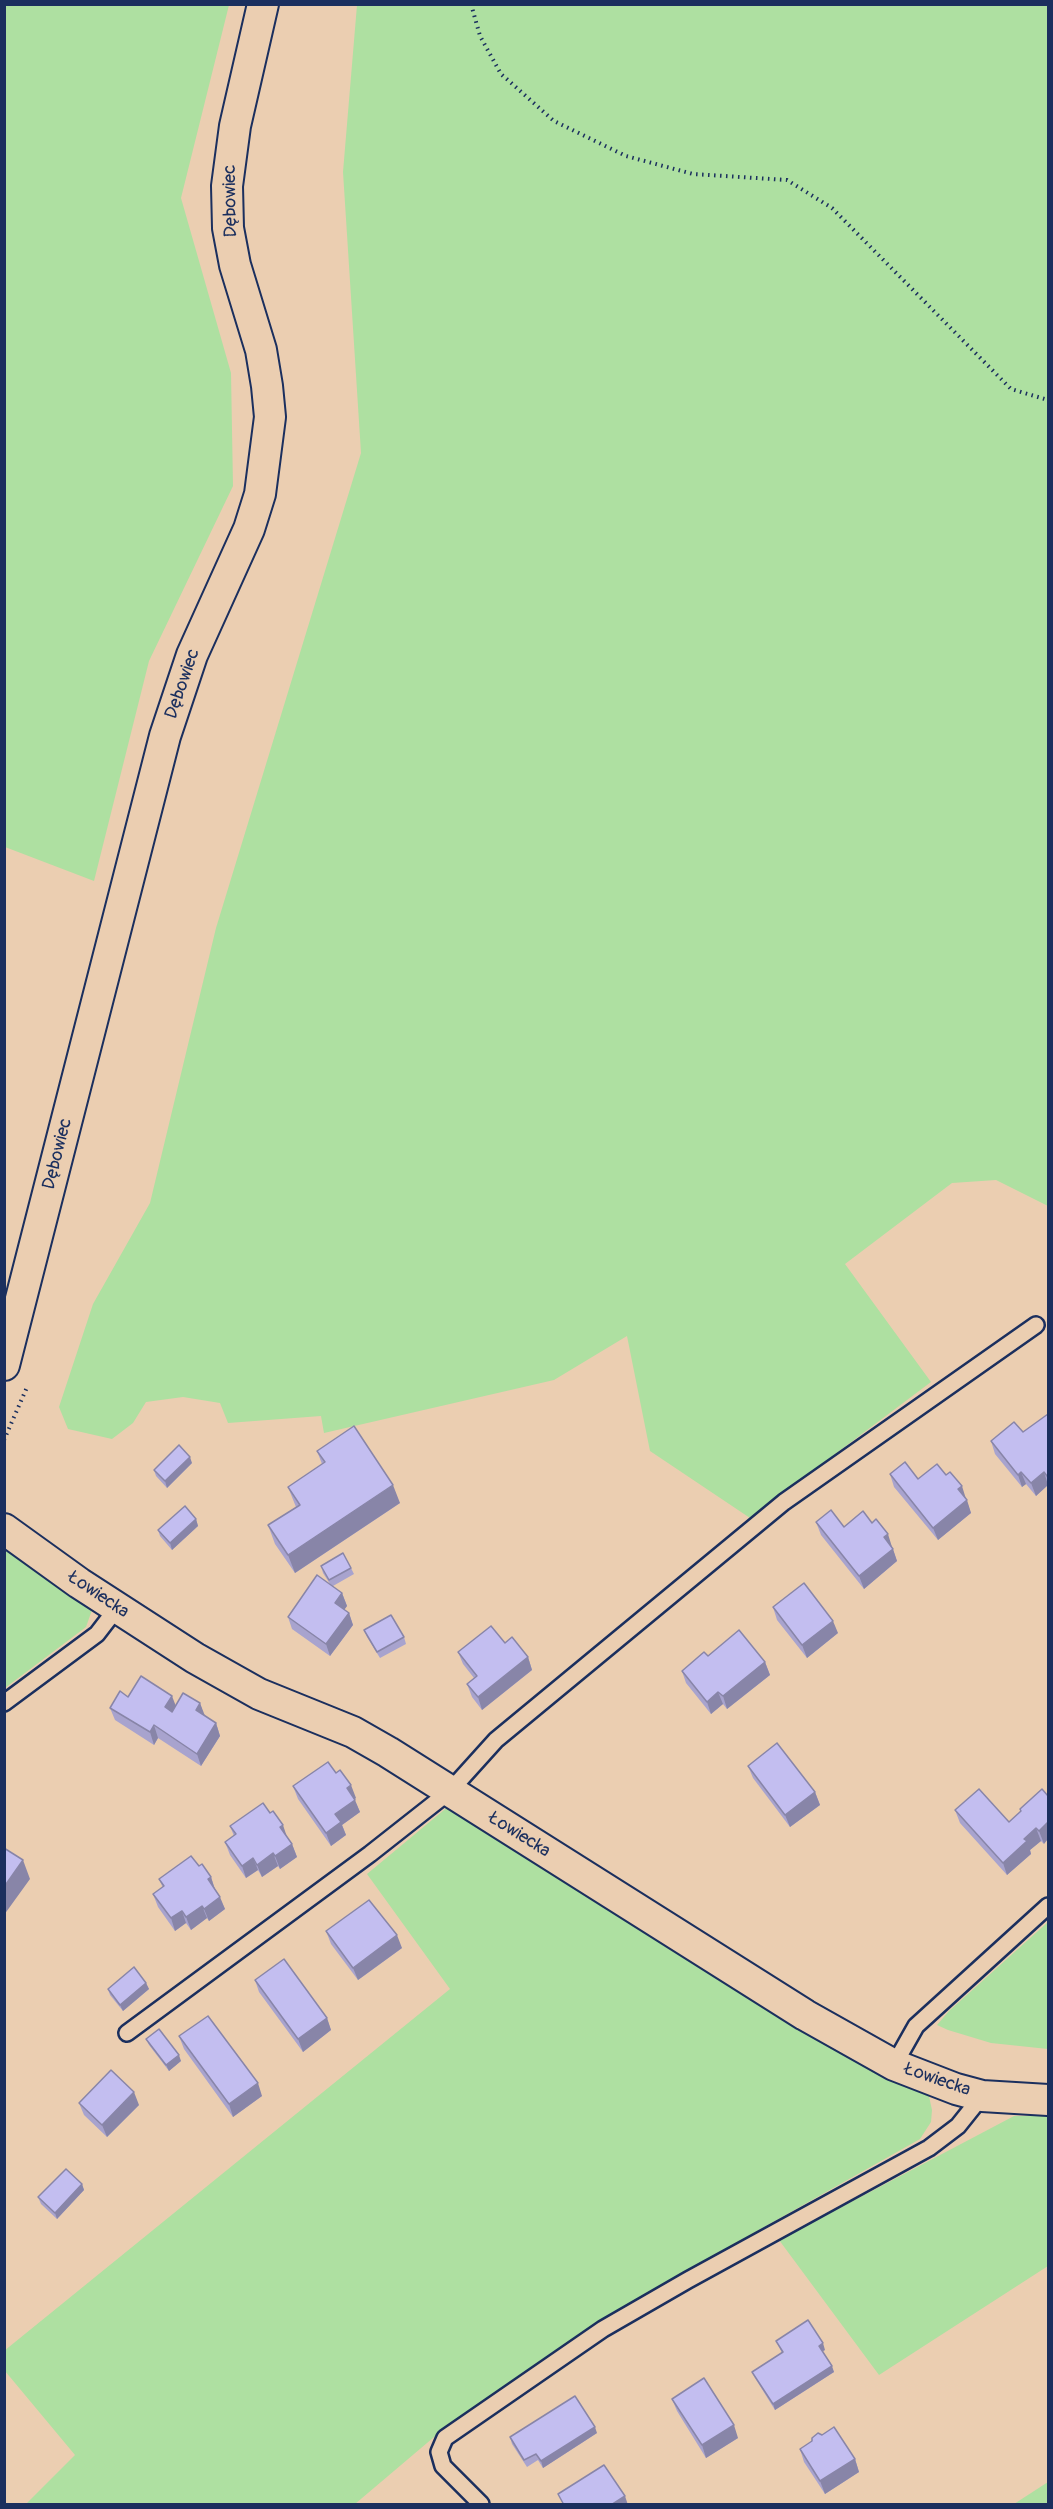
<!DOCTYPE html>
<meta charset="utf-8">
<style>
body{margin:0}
#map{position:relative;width:1053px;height:2509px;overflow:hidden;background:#ebceb1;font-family:Pangolin,sans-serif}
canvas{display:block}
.frame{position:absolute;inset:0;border:6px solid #1b2f5e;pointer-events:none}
</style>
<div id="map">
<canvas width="1053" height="2509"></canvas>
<div class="frame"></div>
</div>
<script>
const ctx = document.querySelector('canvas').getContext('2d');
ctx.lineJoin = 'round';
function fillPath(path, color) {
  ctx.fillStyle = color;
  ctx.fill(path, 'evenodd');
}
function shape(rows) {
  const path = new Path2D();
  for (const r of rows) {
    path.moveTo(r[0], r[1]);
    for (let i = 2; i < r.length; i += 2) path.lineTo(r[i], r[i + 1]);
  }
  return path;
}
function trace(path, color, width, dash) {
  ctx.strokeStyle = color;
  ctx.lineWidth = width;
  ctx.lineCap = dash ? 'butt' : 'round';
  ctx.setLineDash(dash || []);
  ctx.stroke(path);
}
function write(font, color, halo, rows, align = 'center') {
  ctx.font = font + ' Pangolin,sans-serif';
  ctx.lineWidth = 6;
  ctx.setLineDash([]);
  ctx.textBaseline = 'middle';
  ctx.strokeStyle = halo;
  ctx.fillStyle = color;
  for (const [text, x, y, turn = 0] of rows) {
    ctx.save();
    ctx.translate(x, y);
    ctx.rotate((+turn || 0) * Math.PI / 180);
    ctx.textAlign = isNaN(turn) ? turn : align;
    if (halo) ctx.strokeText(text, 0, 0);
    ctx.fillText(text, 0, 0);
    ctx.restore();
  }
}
const green = shape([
 [4,5,229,5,181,198,231,373,233,486,149,661,94,881,5,847],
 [357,5,1048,5,1048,1206,996,1180,952,1183,845,1264,931,1382,750,1518,650,1451,627,1336,554,1380,324,1433,321,1416,228,1423,220,1403,183,1397,146,1402,133,1423,112,1439,68,1429,59,1407,93,1304,150,1203,216,928,361,453,343,172],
 [5,1548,92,1610,86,1627,5,1688],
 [450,1805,882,2072,929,2096,932,2110,931,2122,920,2139,688,2270,602,2322,440,2432,355,2504,26,2504,75,2455,5,2371,4,2351,450,1989,367,1874],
 [1048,1922,1048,2049,991,2043,948,2030,937,2025,949,2011],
 [1014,2116,1048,2116,1048,2266,879,2375,779,2240],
 [1048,2482,1048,2504,1014,2504]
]);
const path = shape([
 [471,4,480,36,501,74,554,121,626,156,693,174,787,180,832,208,1011,389,1048,400],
 [4,1440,28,1385]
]);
const lane = shape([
 [4,1703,97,1634,117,1608],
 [127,2033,370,1854,450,1791,496,1740,784,1502,1036,1325],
 [894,2065,916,2026,1048,1906],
 [481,2504,443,2466,439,2452,445,2438,603,2329,688,2280,929,2148,958,2126,982,2096]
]);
const street = shape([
 [4,1365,165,736,192,655,249,529,260,494,270,417,267,386,261,350,235,265,228,228,227,186,235,126,263,4],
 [4,1529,79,1583,195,1658,259,1694,353,1732,388,1752,805,2015,894,2065,956,2089,982,2096,1048,2100]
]);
const wall = shape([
 [1048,1414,1048,1485,1036,1496,1026,1484,1022,1487,995,1454,991,1441,1023,1432],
 [317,1451,400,1503,295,1573,275,1544,268,1525,296,1507,288,1487,322,1464],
 [192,1463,167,1488,156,1476,154,1470],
 [890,1474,918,1479,946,1475,966,1499,971,1513,938,1540,894,1487],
 [196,1519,198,1526,172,1550,160,1536,158,1530],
 [816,1522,844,1527,892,1547,897,1561,864,1589,821,1535],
 [321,1566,351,1568,354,1574,333,1586,342,1593,347,1606,344,1609,349,1613,353,1625,330,1656,292,1629,288,1617,330,1584,323,1573],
 [773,1607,838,1633,807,1658,777,1620],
 [364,1630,404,1637,406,1644,380,1658,367,1637],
 [505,1643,528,1657,532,1670,482,1710,472,1697,467,1684,474,1678,463,1664,458,1652],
 [708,1656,765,1662,770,1675,727,1709,723,1704,711,1714,686,1683,682,1671],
 [128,1697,176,1706,200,1703,204,1716,216,1723,220,1736,201,1766,158,1738,154,1745,115,1720,110,1708],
 [748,1766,815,1792,820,1805,790,1827,753,1778],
 [293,1786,356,1798,354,1799,360,1812,342,1825,346,1835,331,1846,298,1799],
 [1042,1789,1044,1844,1041,1841,1030,1850,1031,1854,1007,1875,960,1823,955,1810,1009,1822,1021,1811,1020,1809],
 [230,1826,287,1837,292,1844,297,1857,280,1869,278,1866,262,1877,258,1870,246,1878,230,1855,225,1842,234,1836],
 [199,1866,211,1877,215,1889,225,1909,209,1921,207,1918,191,1930,186,1923,175,1931,158,1907,153,1894,163,1888,159,1879],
 [326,1931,402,1948,358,1980,331,1944],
 [255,1980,327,2018,331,2030,303,2052,259,1992],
 [146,1983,149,1989,123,2011,110,1995,108,1989],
 [179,2036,262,2096,233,2117,184,2049],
 [146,2039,181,2061,169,2071,149,2045],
 [79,2103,139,2105,107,2137,84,2115],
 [82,2184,84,2190,57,2219,41,2204,38,2197],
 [776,2341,825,2350,823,2351,834,2372,775,2410,755,2378,752,2372,782,2353],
 [672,2399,738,2438,706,2458,677,2411],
 [597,2433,543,2468,538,2460,527,2467,512,2444,510,2437],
 [800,2449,855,2459,859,2472,825,2494,804,2462]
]);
const shadedWall = shape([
 [190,1457,192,1463,167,1488,165,1481],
 [1021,1472,1026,1484,1022,1487,1018,1475],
 [1044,1472,1048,1485,1036,1496,1031,1483],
 [393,1485,400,1503,295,1573,288,1555],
 [962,1486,966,1499,962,1502,958,1489],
 [967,1500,971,1513,938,1540,933,1528],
 [196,1519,198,1526,172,1550,170,1543],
 [888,1534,892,1547,888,1550,884,1537],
 [893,1549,897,1561,864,1589,859,1576],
 [342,1593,347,1606,340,1616,335,1603],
 [349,1613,353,1625,330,1656,326,1644],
 [833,1621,838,1633,807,1658,802,1645],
 [528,1657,532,1670,482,1710,478,1697],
 [765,1662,770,1675,727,1709,723,1696],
 [718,1692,723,1704,711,1714,707,1702],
 [172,1696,177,1709,170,1720,165,1707],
 [200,1703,205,1716,196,1710],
 [216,1723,220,1736,201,1766,197,1754],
 [154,1725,158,1738,154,1745,150,1732],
 [351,1785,356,1798,352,1801,347,1788],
 [815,1792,820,1805,790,1827,785,1815],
 [355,1800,360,1812,342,1825,346,1835,331,1846,326,1833,335,1814],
 [1048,1822,1048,1839,1044,1844,1039,1831],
 [283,1825,287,1837,280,1827],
 [1036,1828,1041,1841,1030,1850,1031,1854,1007,1875,1003,1863,1024,1839],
 [292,1844,297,1857,280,1869,275,1856],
 [273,1853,278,1866,262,1877,257,1865],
 [253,1858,258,1870,246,1878,242,1866],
 [23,1860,30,1879,4,1915,4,1887],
 [211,1877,215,1890,208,1879],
 [220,1897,225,1909,209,1921,204,1909],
 [202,1906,207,1918,191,1930,186,1917],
 [182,1911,186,1923,175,1931,171,1918],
 [397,1935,402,1948,358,1980,353,1968],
 [146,1983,149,1989,123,2011,120,2005],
 [327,2018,331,2030,303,2052,298,2039],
 [179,2055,181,2061,169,2071,166,2065],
 [258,2083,262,2096,233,2117,229,2104],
 [134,2092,139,2105,107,2137,102,2125],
 [82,2184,84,2190,57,2219,55,2213],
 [823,2343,825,2350,821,2352,819,2346],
 [832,2366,834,2372,775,2410,773,2404],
 [734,2425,738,2438,706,2458,702,2445],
 [595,2427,597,2433,543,2468,541,2461],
 [855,2459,859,2472,825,2494,820,2481],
 [625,2496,628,2505,611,2505]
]);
const building = shape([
 [1048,1414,1048,1474,1047,1476,1044,1472,1031,1483,1021,1472,1018,1475,991,1441,1014,1422,1023,1432,1048,1414],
 [354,1426,393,1485,288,1555,268,1525,300,1505,288,1487,325,1462,317,1451,354,1426],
 [179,1445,190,1457,165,1481,154,1470,179,1445],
 [905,1462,918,1479,937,1464,946,1475,950,1472,962,1486,958,1489,967,1500,933,1528,890,1474,905,1462],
 [185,1506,196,1519,170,1543,158,1530,185,1506],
 [831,1510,844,1527,863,1511,872,1523,876,1519,888,1534,884,1537,893,1549,859,1576,816,1522,831,1510],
 [343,1553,351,1568,329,1580,321,1566,343,1553],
 [317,1575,342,1593,335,1603,349,1613,326,1644,288,1617,317,1575],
 [804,1583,833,1621,802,1645,773,1607,804,1583],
 [391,1615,404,1637,377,1652,364,1630,391,1615],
 [491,1626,505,1643,512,1637,528,1657,478,1697,467,1684,477,1676,458,1652,491,1626],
 [739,1630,765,1662,723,1696,718,1692,707,1702,682,1671,704,1652,708,1656,739,1630],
 [141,1676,172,1696,165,1707,172,1712,183,1693,200,1703,196,1710,216,1723,197,1754,154,1725,150,1732,110,1708,120,1691,128,1697,141,1676],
 [777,1743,815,1792,785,1815,748,1766,777,1743],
 [328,1762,336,1773,340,1770,351,1785,347,1788,355,1800,335,1814,341,1822,326,1833,293,1786,328,1762],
 [979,1789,1009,1822,1021,1811,1020,1809,1042,1789,1048,1796,1048,1822,1039,1831,1036,1828,1024,1839,1027,1841,1003,1863,955,1810,979,1789],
 [263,1803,270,1813,273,1811,283,1825,280,1827,292,1844,275,1856,273,1853,257,1865,253,1858,242,1866,225,1842,236,1834,230,1826,263,1803],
 [4,1848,23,1860,4,1887,4,1848],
 [191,1856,199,1866,202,1864,211,1877,208,1879,220,1897,204,1909,202,1906,186,1917,182,1911,171,1918,153,1894,164,1886,159,1879,191,1856],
 [369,1900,397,1935,353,1968,326,1931,369,1900],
 [284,1959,327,2018,298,2039,255,1980,284,1959],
 [134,1967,146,1983,120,2005,108,1989,134,1967],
 [208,2016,258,2083,229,2104,179,2036,208,2016],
 [159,2029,179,2055,166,2065,146,2039,159,2029],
 [111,2070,134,2092,102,2125,79,2103,111,2070],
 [66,2169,82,2184,55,2213,38,2197,66,2169],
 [808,2320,823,2343,819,2346,832,2366,773,2404,752,2372,783,2352,776,2341,808,2320],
 [704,2378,734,2425,702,2445,672,2399,704,2378],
 [575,2396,595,2427,541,2461,536,2454,524,2460,510,2437,575,2396],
 [834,2427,855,2459,820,2481,800,2449,812,2441,812,2438,818,2433,822,2435,834,2427],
 [604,2465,625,2496,611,2505,564,2505,558,2494,604,2465]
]);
const streetNames = [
 ["Dębowiec",231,201,-91],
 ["Dębowiec",183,684,-71],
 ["Dębowiec",58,1154,-76],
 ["Łowiecka",98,1595,34],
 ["Łowiecka",519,1835,32],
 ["Łowiecka",937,2080,19]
];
fillPath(green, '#aee0a1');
trace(lane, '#1b2f5e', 20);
trace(street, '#1b2f5e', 34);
trace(path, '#1b2f5e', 4, [1.5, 4.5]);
trace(lane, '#ebceb1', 15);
trace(street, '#ebceb1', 30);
fillPath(wall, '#a8a3ce');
fillPath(shadedWall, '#8885a8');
fillPath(building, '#c3bef0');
trace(building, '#8885a8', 1.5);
write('18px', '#1b2f5e', '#ebceb1', streetNames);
</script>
